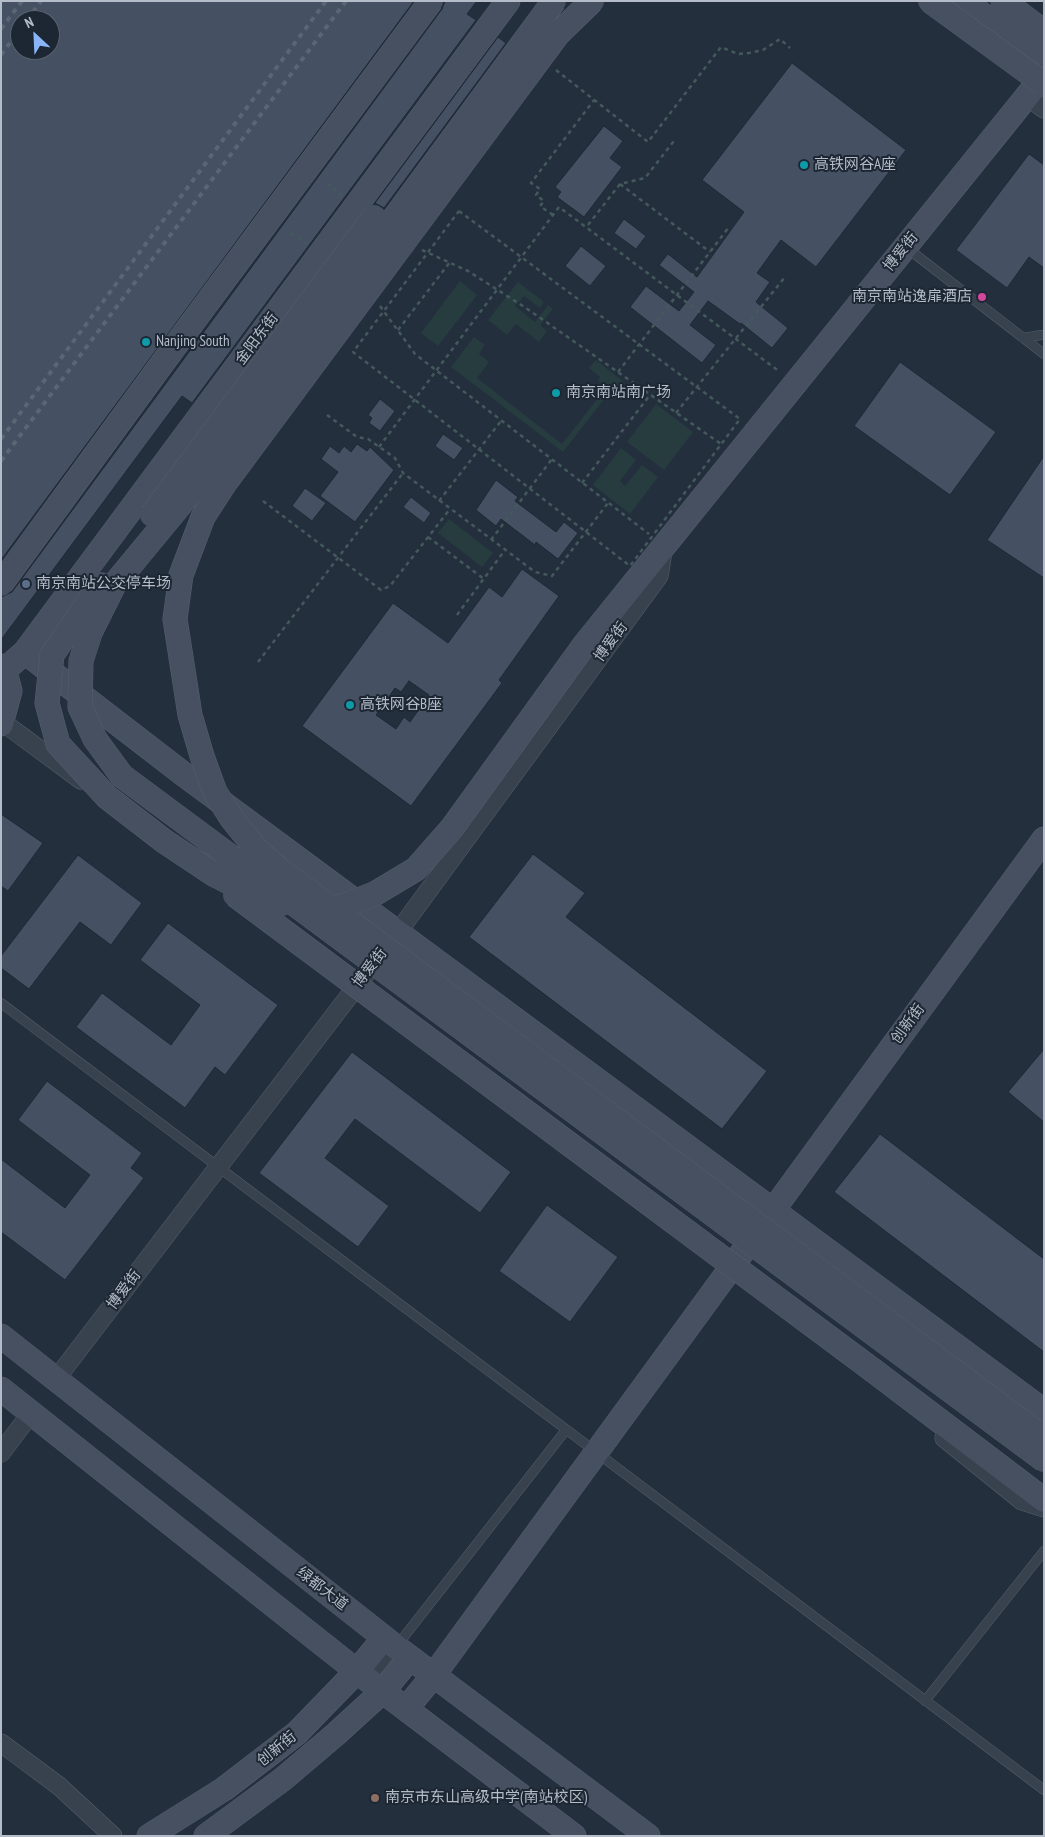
<!DOCTYPE html>
<meta charset="utf-8">
<style>
body{margin:0}
#map{position:relative;width:1045px;height:1837px;overflow:hidden;background:#242f3e;font-family:"PT Sans Narrow",sans-serif}
canvas{display:block}
.frame{position:absolute;inset:0;border:2px solid #b4bcc9;pointer-events:none}
.north{position:absolute;left:10px;top:10px;width:50px;height:50px;box-sizing:border-box;background:#1d2633;border:1px solid #59626f;border-radius:50%;rotate:335deg;font-size:14px;font-weight:700;line-height:20px;text-align:center;color:#b4bcc9}
.north::after{content:'';display:block;margin:auto;width:18px;height:22px;background:#8ab4f8;clip-path:polygon(50% 0,100% 100%,50% 72%,0 100%)}
</style>
<div id="map">
<canvas width="1045" height="1837"></canvas>
<div class="frame"></div>
<div class="north">N</div>
</div>
<script>
const ctx = document.querySelector('canvas').getContext('2d');
ctx.lineJoin = 'round';
function fillPath(path, color) {
  ctx.fillStyle = color;
  ctx.fill(path, 'evenodd');
}
function shape(rows) {
  const path = new Path2D();
  for (const r of rows) {
    path.moveTo(r[0], r[1]);
    for (let i = 2; i < r.length; i += 2) path.lineTo(r[i], r[i + 1]);
  }
  return path;
}
function trace(path, color, width, dash) {
  ctx.strokeStyle = color;
  ctx.lineWidth = width;
  ctx.lineCap = dash ? 'butt' : 'round';
  ctx.setLineDash(dash || []);
  ctx.stroke(path);
}
function write(font, color, halo, rows, align = 'center') {
  ctx.font = font + ' "PT Sans Narrow","Noto Sans SC",sans-serif';
  ctx.lineWidth = 4;
  ctx.setLineDash([]);
  ctx.textBaseline = 'middle';
  ctx.strokeStyle = halo;
  ctx.fillStyle = color;
  for (const [text, x, y, turn = 0] of rows) {
    ctx.save();
    ctx.translate(x, y);
    ctx.rotate((+turn || 0) * Math.PI / 180);
    ctx.textAlign = isNaN(turn) ? turn : align;
    if (halo) ctx.strokeText(text, 0, 0);
    ctx.fillText(text, 0, 0);
    ctx.restore();
  }
}
const green = shape([
 [460,281,477,295,438,346,421,333],
 [518,282,544,302,540,308,524,296,515,306,535,322,548,305,553,309,540,325,547,331,539,342,516,324,507,335,488,320],
 [474,337,485,345,479,354,489,362,477,378,562,444,606,388,598,381,600,377,589,368,596,360,624,382,620,388,615,385,563,452,451,367],
 [656,404,693,432,664,470,627,442],
 [621,448,636,460,620,481,625,486,642,465,658,477,630,514,593,485],
 [449,519,493,553,482,567,438,533]
]);
const building = shape([
 [1,1,414,1,1,560,1,1],
 [20,20,50,20,50,50,20,50,20,20],
 [445,1,477,1,467,14,476,20,192,403,182,396,1,640,1,597,12,592,442,9,445,1],
 [498,37,506,43,384,208,375,203,498,37],
 [792,63,906,150,816,267,781,240,757,273,770,282,756,302,788,328,772,348,741,323,740,324,708,301,690,325,716,345,702,363,630,307,646,286,679,311,694,292,659,265,668,254,697,277,744,212,702,180,792,63],
 [604,126,623,141,610,158,622,167,584,217,557,197,561,192,555,187,604,126],
 [1029,154,1044,165,1044,268,1029,257,1007,288,956,250,1029,154],
 [624,219,646,236,636,249,614,233,624,219],
 [581,246,606,266,590,286,565,266,581,246],
 [900,362,996,432,950,495,854,426,900,362],
 [380,399,395,411,380,431,369,423,372,418,368,415,380,399],
 [443,434,463,448,454,460,435,446,443,434],
 [357,444,367,451,370,447,394,470,355,522,320,496,338,472,321,459,330,446,339,453,344,446,351,452,357,444],
 [1044,456,1044,578,987,540,1044,456],
 [496,480,518,497,515,501,556,532,564,522,578,533,558,559,536,542,535,545,501,519,496,526,476,510,496,480],
 [305,488,326,503,312,521,292,506,305,488],
 [411,497,431,513,424,523,403,507,411,497],
 [522,569,559,596,499,680,502,683,411,806,302,726,393,603,448,643,489,587,502,597,522,569],
 [409,681,429,695,410,722,404,717,396,729,376,715,395,688,401,692,409,681],
 [1,814,43,843,8,891,1,886,1,814],
 [533,854,585,893,566,917,767,1071,722,1129,469,937,533,854],
 [78,855,142,903,111,945,80,922,29,989,1,968,1,956,78,855],
 [168,923,278,1005,225,1075,215,1067,185,1108,76,1027,102,993,171,1045,200,1005,140,960,168,923],
 [1044,1049,1044,1122,1008,1092,1044,1049],
 [352,1052,511,1172,480,1213,355,1119,325,1158,389,1206,358,1247,259,1173,352,1052],
 [47,1081,142,1153,131,1168,144,1178,65,1280,1,1232,1,1159,65,1208,90,1175,18,1120,47,1081],
 [880,1134,1044,1259,1044,1352,834,1192,880,1134],
 [547,1205,618,1257,570,1322,499,1271,547,1205]
]);
const path = shape([
 [556,70,648,142,721,47,738,54,749,53,763,50,780,39,790,48],
 [327,183,342,195],
 [620,184,710,252],
 [459,211,740,419,630,566,353,352,459,211],
 [553,215,540,206,544,201,536,195,540,189,531,183,594,100],
 [588,225,620,184,645,178,674,141],
 [291,233,306,243],
 [422,250,468,271,526,308,721,444],
 [380,306,415,354,649,534],
 [398,330,450,262],
 [618,372,729,227],
 [676,413,785,277],
 [327,415,357,437,368,439,395,458,403,473,535,572,552,576,608,503],
 [379,447,559,207,780,372],
 [582,483,650,395],
 [263,501,381,590,390,586,450,509],
 [439,501,501,421],
 [428,537,484,579],
 [491,540,552,459],
 [457,615,505,550],
 [258,662,403,473]
]);
const lane = shape([
 [907,248,1044,354],
 [1023,338,1041,335],
 [1,1003,1044,1790],
 [370,1680,566,1430],
 [925,1701,1044,1551]
]);
const street = shape([
 [1026,96,1044,109],
 [1,721,81,780],
 [56,1379,398,932,659,576,664,546],
 [944,1438,1022,1501,1044,1508],
 [1,1453,31,1413],
 [1,1743,59,1786,113,1836]
]);
const secondary = shape([
 [964,1,1044,60],
 [1003,1,1044,32],
 [585,644,1044,75],
 [25,652,182,773,1044,1411],
 [1,666,4,668,10,691,1,724],
 [1,673,25,652,508,1],
 [1,1336,396,1647,648,1836],
 [874,1371,1044,1500],
 [1,1389,373,1684,574,1836],
 [406,1709,433,1676,1044,839],
 [149,1836,224,1789,297,1733,357,1671,384,1638],
 [206,1836,283,1779,336,1734,383,1691,410,1658]
]);
const rail = shape([
 [27,20,41,1],
 [1,29,22,1],
 [1,55,20,29],
 [1,439,326,1],
 [1,461,346,1]
]);
const secondaryBridge = shape([
 [554,1,208,471,114,585,90,633,81,661,80,707,95,739,122,776,1044,1460],
 [592,1,558,34,225,483,203,517,181,575,175,619,190,715,202,756,215,792,232,819,257,850,280,870,1044,1438],
 [930,1,1044,84],
 [152,515,374,217],
 [1,584,172,350,431,1],
 [101,584,52,655,47,703,58,744,107,797,164,841,215,875,248,892,282,904],
 [235,895,874,1371],
 [321,906,341,907,376,893,416,869,452,828,585,644]
]);
const markers = [
 [804,165,5,"#0f9aa8"],
 [982,297,5,"#d1479c"],
 [146,342,5,"#0f9aa8"],
 [556,393,5,"#0f9aa8"],
 [26,584,5,"#5c6f8a"],
 [350,705,5,"#0f9aa8"],
 [375,1798,5,"#8d6e63"]
];
const poiNames = [
 ["高铁网谷A座",814,165],
 ["南京南站逸扉酒店",972,297,"right"],
 ["Nanjing South",156,342],
 ["南京南站南广场",566,393],
 ["南京南站公交停车场",36,584],
 ["高铁网谷B座",360,705],
 ["南京市东山高级中学(南站校区)",385,1798]
];
const streetNames = [
 ["博爱街",901,252,-51],
 ["金阳东街",257,339,-53],
 ["博爱街",611,642,-54],
 ["博爱街",370,968,-52],
 ["创新街",908,1024,-54],
 ["博爱街",124,1290,-53],
 ["绿都大道",322,1589,38],
 ["创新街",277,1749,-39]
];
fillPath(green, '#263c3f');
fillPath(building, '#455162');
trace(building, '#1f2835', 1);
trace(lane, '#565f6c', 10);
trace(street, '#565f6c', 19);
trace(secondary, '#565f6c', 25);
trace(path, '#44595c', 2.5, [4, 4]);
trace(lane, '#38414e', 9);
trace(street, '#38414e', 18);
trace(secondary, '#465061', 24);
trace(rail, '#5a6575', 4, [5, 5]);
trace(secondaryBridge, '#565f6c', 25, []);
trace(secondaryBridge, '#465061', 24);
for (const [x, y, r, color] of markers) {
  const dot = new Path2D();
  dot.arc(x, y, r, 0, 2 * Math.PI);
  ctx.fillStyle = color;
  ctx.fill(dot);
  trace(dot, '#1d2633', 2);
}
write('15px', '#b4bcc9', '#1d2633', poiNames, 'left');
write('15px', '#b4bcc9', '#1d2633', streetNames);
</script>
